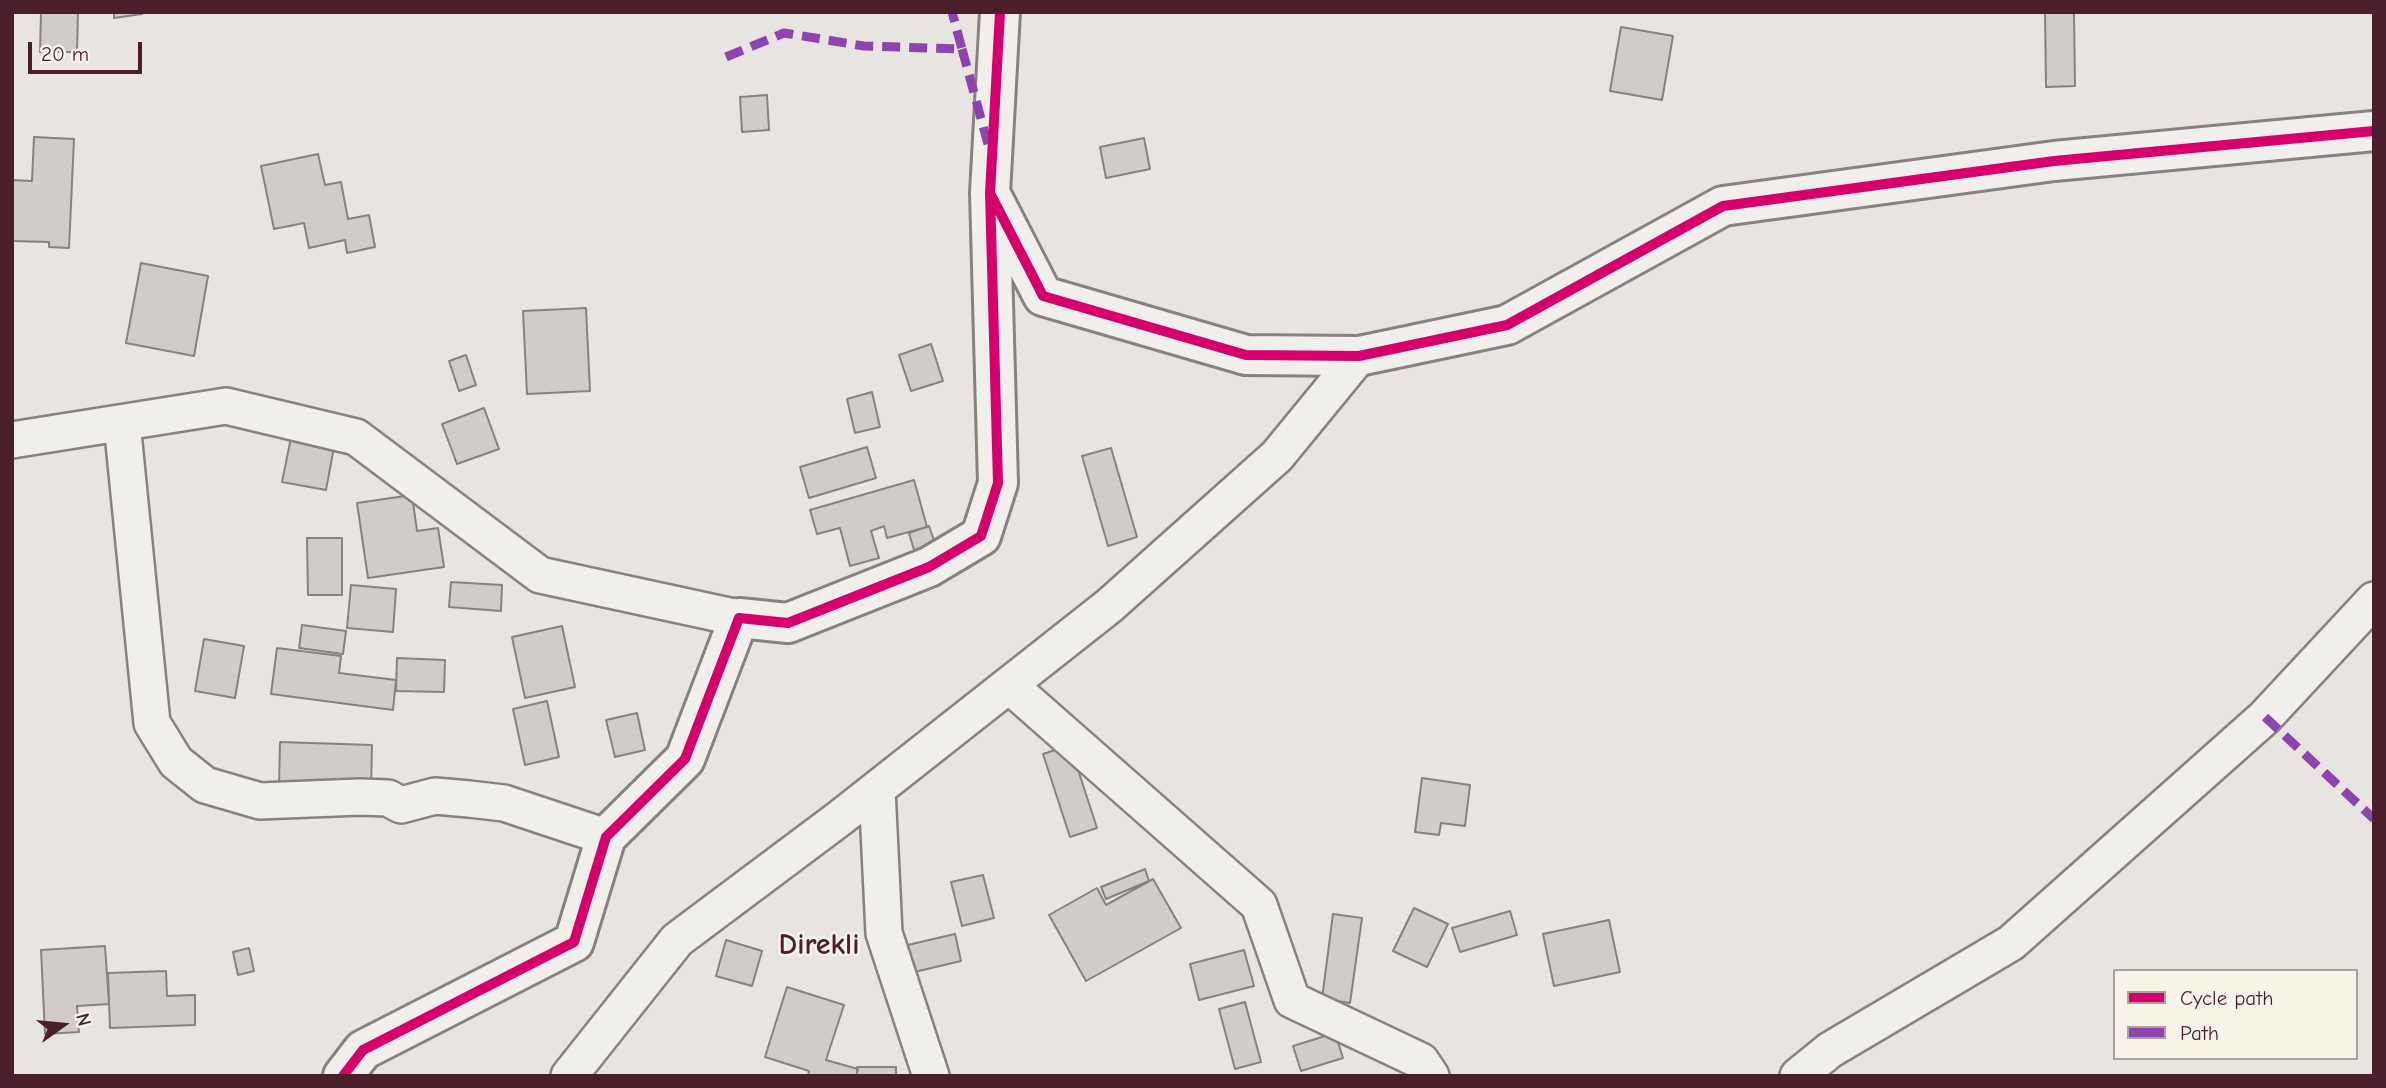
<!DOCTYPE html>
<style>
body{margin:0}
#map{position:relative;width:2386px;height:1088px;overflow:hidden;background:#e8e5e0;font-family:"Comic Neue",sans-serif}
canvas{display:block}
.frame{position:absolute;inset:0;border:14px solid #4a1f2b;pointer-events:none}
.legend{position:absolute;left:2113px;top:969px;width:245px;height:91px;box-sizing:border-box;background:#f7f3e8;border:2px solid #b29e9c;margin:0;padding:9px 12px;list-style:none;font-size:21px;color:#4a1f2b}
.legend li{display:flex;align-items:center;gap:14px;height:35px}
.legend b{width:35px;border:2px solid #b29e9c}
.north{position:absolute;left:28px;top:990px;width:70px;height:70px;-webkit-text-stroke:5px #f7f3e8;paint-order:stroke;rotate:75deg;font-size:19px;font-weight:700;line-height:28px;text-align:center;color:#4a1f2b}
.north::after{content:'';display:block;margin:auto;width:24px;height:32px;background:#4a1f2b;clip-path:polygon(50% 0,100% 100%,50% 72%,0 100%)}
.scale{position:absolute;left:28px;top:42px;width:114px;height:32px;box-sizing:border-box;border:4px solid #4a1f2b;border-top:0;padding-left:9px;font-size:21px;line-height:24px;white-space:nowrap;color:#4a1f2b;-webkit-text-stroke:5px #f7f3e8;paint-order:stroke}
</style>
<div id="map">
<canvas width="2386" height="1088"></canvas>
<div class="frame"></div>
<ul class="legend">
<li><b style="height:9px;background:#d6006c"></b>Cycle path</li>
<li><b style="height:9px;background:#8e44ad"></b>Path</li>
</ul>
<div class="north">N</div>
<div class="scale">20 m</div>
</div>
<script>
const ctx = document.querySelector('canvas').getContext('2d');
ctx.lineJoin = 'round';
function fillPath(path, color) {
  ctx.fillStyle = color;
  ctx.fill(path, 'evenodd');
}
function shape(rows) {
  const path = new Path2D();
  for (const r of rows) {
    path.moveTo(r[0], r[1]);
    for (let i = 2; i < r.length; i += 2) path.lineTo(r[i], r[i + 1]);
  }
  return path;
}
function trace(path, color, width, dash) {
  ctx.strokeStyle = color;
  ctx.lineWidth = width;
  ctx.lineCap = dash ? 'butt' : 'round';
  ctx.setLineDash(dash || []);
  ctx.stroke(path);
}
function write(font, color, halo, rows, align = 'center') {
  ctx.font = font + ' "Comic Neue",sans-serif';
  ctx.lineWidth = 5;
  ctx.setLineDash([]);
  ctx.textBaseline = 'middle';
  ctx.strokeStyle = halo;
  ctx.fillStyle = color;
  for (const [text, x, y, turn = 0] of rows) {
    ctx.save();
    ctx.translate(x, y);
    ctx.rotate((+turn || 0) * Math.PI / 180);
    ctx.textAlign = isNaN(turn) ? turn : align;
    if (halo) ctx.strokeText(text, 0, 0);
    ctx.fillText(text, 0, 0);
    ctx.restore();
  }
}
const building = shape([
 [41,12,78,12,77,52,40,52,41,12],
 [114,12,142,12,142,14,114,18,114,12],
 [2045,12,2074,12,2075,86,2046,87,2045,12],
 [1621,27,1673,36,1662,100,1610,91,1621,27],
 [767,95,769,130,742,132,740,97,767,95],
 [34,137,74,139,69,248,49,247,49,242,12,241,12,180,32,181,34,137],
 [1144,138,1150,169,1106,178,1100,147,1144,138],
 [318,154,325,185,341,182,348,219,369,215,375,247,347,253,345,240,309,248,304,223,274,229,261,166,318,154],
 [141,263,208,276,194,356,126,343,141,263],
 [586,308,590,391,527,394,523,311,586,308],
 [931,344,943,381,911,391,899,355,931,344],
 [466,355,476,385,459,391,449,361,466,355],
 [872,392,880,427,855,433,847,399,872,392],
 [484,408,499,449,457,464,442,424,484,408],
 [294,423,337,431,326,490,282,482,294,423],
 [867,447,876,478,809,498,800,467,867,447],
 [1111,448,1137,537,1108,546,1082,456,1111,448],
 [914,480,927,527,887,538,884,526,871,531,879,558,850,566,840,528,817,534,810,510,914,480],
 [412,495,417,531,438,528,444,567,368,578,357,503,412,495],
 [929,526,935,543,914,550,909,533,929,526],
 [307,538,342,538,342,595,308,595,307,538],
 [451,582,502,585,501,611,449,607,451,582],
 [351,585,396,589,393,632,347,628,351,585],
 [302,625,346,631,343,654,299,648,302,625],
 [562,626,575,687,525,698,512,637,562,626],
 [204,639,244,646,235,698,195,691,204,639],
 [277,648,341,656,339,673,396,680,393,710,271,694,277,648],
 [397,658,445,660,444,692,396,691,397,658],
 [547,701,559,757,525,765,513,709,547,701],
 [637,713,645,750,615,757,606,720,637,713],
 [280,742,372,745,371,791,279,787,280,742],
 [1070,745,1097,828,1070,837,1043,754,1070,745],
 [1422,778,1470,785,1465,826,1441,823,1439,835,1415,832,1422,778],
 [1145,869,1149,881,1106,899,1101,887,1145,869],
 [983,875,994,918,962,926,951,882,983,875],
 [1153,879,1181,928,1086,981,1049,915,1097,888,1106,905,1153,879],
 [1414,908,1448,924,1427,967,1393,951,1414,908],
 [1510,911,1517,935,1460,952,1452,928,1510,911],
 [1333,914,1362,918,1350,1003,1322,999,1333,914],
 [1609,920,1620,972,1554,986,1543,934,1609,920],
 [955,934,961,961,906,974,899,947,955,934],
 [726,940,762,951,752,986,716,976,726,940],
 [105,946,109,1004,77,1006,79,1032,45,1034,41,950,105,946],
 [249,948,254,971,238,975,233,952,249,948],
 [1244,950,1254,986,1199,1000,1190,964,1244,950],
 [166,971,167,996,195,995,195,1025,110,1028,108,973,166,971],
 [787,987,844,1005,826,1060,858,1069,856,1076,808,1076,809,1071,765,1057,787,987],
 [1245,1002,1261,1062,1235,1069,1219,1009,1245,1002],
 [1335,1033,1343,1058,1301,1071,1293,1046,1335,1033],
 [857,1067,896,1067,896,1076,857,1076,857,1067]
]);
const minor = shape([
 [122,423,152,723,176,762,205,785,260,801,360,797,388,798,401,805,435,796,469,799,504,803,606,837],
 [12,440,226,406,356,437,540,575,739,618],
 [1009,685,1259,905,1292,1000,1421,1061,1431,1076],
 [877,789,884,933,931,1076],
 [569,1076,677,940,840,818,1109,606,1277,456,1359,356],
 [1798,1076,1830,1050,2011,943,2265,717,2374,600]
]);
const tertiary = shape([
 [990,193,1043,296,1246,355,1359,356,1507,325,1723,206,2054,161,2374,131],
 [343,1076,363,1050,574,942,606,837,685,759,739,618,788,623,929,567,981,536,998,483,990,193,1000,12]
]);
const quiet = shape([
 [962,49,988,144],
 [726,57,784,33,864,46,962,49,952,12],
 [2265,717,2374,819]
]);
const cycleway = shape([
 [990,193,1043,296,1246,355,1359,356,1507,325,1723,206,2054,161,2374,131],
 [343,1076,363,1050,574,942,606,837,685,759,739,618,788,623,929,567,981,536,998,483,990,193,1000,12]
]);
const quarterNames = [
 ["Direkli",819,946]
];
fillPath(building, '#d1ccc9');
trace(building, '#898080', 2);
trace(minor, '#898080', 40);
trace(tertiary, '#898080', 44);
trace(minor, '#f0efeb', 35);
trace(tertiary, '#f0efeb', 38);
trace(quiet, '#8e44ad', 9, [18, 9]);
trace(cycleway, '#d6006c', 10);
write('bold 30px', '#4a1f2b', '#f7f3e8', quarterNames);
</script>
